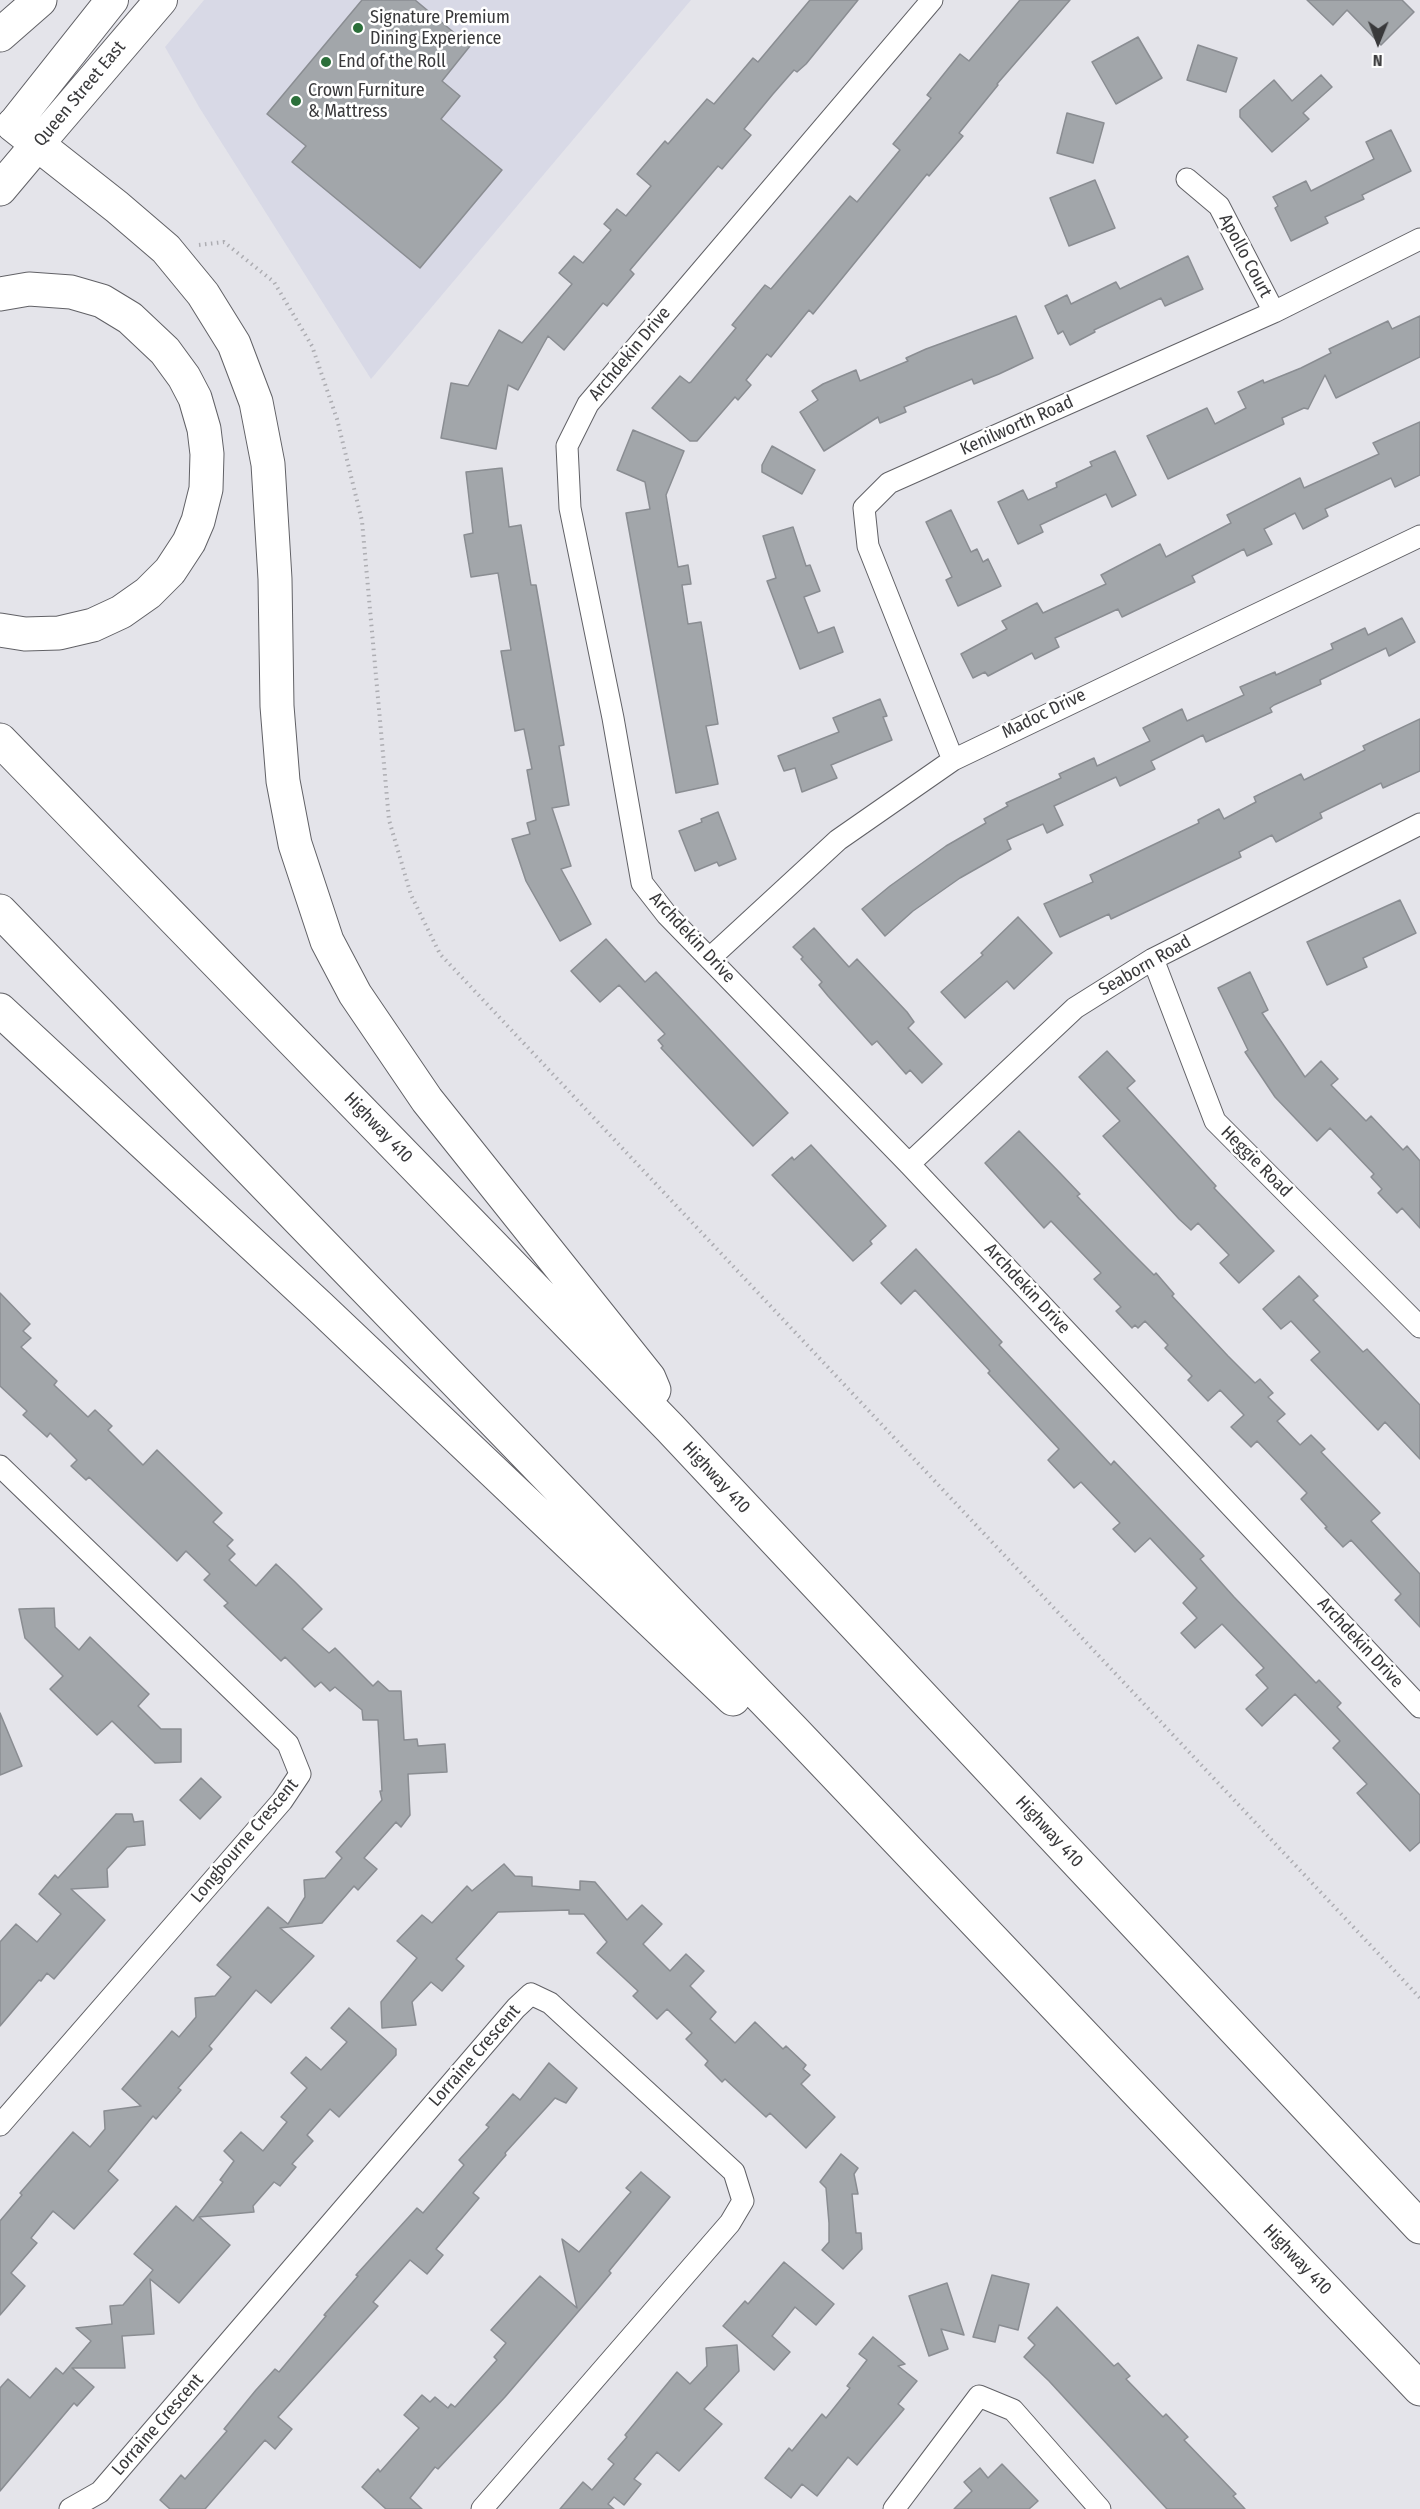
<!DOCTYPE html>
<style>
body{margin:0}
#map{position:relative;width:1420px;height:2509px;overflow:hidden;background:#e4e4ea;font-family:"Fira Sans Condensed",sans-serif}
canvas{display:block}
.north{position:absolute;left:1348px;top:12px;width:60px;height:60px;-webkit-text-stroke:4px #fff;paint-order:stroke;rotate:181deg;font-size:16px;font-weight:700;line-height:24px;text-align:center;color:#39393b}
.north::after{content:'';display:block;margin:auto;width:21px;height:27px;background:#39393b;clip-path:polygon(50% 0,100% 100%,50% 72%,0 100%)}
</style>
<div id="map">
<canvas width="1420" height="2509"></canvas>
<div class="north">N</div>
</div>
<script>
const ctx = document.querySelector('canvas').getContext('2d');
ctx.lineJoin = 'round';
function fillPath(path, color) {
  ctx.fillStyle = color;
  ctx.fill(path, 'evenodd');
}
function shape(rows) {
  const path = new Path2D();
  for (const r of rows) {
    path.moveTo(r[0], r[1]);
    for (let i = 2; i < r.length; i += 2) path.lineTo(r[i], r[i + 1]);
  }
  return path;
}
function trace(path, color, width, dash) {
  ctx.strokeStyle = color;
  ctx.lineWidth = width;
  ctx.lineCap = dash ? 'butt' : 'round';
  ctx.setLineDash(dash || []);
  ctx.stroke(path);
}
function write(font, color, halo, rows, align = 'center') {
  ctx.font = font + ' "Fira Sans Condensed",sans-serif';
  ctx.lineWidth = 5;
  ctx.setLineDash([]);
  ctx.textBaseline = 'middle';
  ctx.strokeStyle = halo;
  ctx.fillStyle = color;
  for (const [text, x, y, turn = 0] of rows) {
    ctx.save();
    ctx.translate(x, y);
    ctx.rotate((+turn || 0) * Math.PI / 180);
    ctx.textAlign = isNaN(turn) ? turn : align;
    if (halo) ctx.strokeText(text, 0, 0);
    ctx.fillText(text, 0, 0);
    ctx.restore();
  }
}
const built = shape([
 [204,0,691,0,371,379,199,107,165,47]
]);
const building = shape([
 [362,0,415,0,470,46,442,81,460,96,441,119,502,170,420,268,292,162,306,146,267,114,362,0],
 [810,0,858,0,806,64,797,72,794,70,773,94,744,129,751,135,722,169,718,166,630,270,634,274,607,306,603,303,564,350,548,336,518,390,508,385,496,449,441,438,451,383,468,386,499,330,522,343,572,284,559,273,574,256,583,263,611,230,604,224,617,209,626,216,651,186,637,174,665,141,668,144,707,99,714,104,753,58,758,62,810,0],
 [1020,0,1070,0,997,84,998,85,959,133,963,136,929,176,927,174,813,314,809,310,771,357,767,354,746,380,751,385,738,400,735,397,697,441,690,441,652,408,680,376,689,383,691,382,736,328,732,325,765,285,771,289,850,196,857,202,900,150,893,144,931,98,927,95,960,54,969,61,1020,0],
 [1307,0,1402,0,1414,12,1381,45,1347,10,1333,25,1307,0],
 [1138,37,1162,78,1116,104,1092,62,1138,37],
 [1198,45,1237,58,1226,92,1187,80,1198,45],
 [1321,75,1332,87,1303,113,1309,119,1272,152,1240,117,1240,110,1274,80,1292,101,1321,75],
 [1067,113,1104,123,1093,163,1057,153,1067,113],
 [1391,130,1411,171,1362,195,1364,199,1325,217,1328,223,1291,241,1275,208,1278,206,1273,197,1306,181,1311,191,1374,159,1366,142,1391,130],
 [1095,180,1115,228,1069,246,1050,198,1095,180],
 [1188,256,1203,289,1165,306,1161,298,1094,330,1095,332,1070,345,1063,331,1058,334,1045,306,1067,295,1071,304,1116,282,1120,289,1188,256],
 [1016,316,1033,358,999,374,974,384,972,379,904,407,906,412,880,423,878,417,824,451,800,412,818,400,812,391,823,384,856,370,860,381,908,361,906,358,926,349,1016,316],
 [1420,316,1420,357,1336,398,1325,375,1308,409,1304,408,1282,418,1284,424,1168,479,1147,436,1207,408,1215,424,1246,408,1238,392,1263,380,1264,383,1301,368,1331,353,1329,349,1388,321,1392,329,1420,316],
 [1420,422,1420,475,1395,487,1391,478,1325,509,1328,516,1303,529,1295,513,1264,529,1272,544,1247,556,1244,549,1192,576,1195,582,1122,617,1118,609,1055,638,1059,647,1035,659,1032,653,988,676,985,672,973,678,961,654,1007,629,1002,621,1037,603,1043,613,1106,584,1101,575,1160,544,1166,557,1231,523,1227,515,1300,478,1304,488,1379,454,1373,443,1420,422],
 [633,430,684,451,666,495,678,567,688,565,691,584,682,585,688,624,701,622,718,724,706,726,718,784,676,793,626,513,650,509,645,482,617,470,633,430],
 [772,446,815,470,802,494,762,472,762,465,772,446],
 [1115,451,1136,495,1112,507,1106,494,1040,525,1043,532,1018,544,998,502,1023,490,1028,500,1057,487,1056,483,1092,466,1090,462,1115,451],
 [502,468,509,527,521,525,531,585,536,585,564,745,559,746,569,805,552,808,571,866,561,869,591,924,560,941,526,881,512,839,530,834,527,823,536,820,527,770,532,769,524,729,515,731,501,651,511,650,498,573,471,577,464,535,473,533,466,472,502,468],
 [951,510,971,552,977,549,983,562,988,559,1001,586,958,606,946,580,952,577,926,522,951,510],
 [793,527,806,566,810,565,820,591,804,597,818,633,834,627,843,652,800,669,767,581,776,578,763,536,793,527],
 [1402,618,1415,642,1389,656,1386,648,1320,680,1321,684,1274,705,1270,708,1272,712,1206,742,1203,735,1151,761,1155,769,1120,786,1116,777,1054,806,1063,825,1047,833,1043,824,1007,840,1011,849,960,878,913,911,885,936,862,909,890,886,946,846,986,823,984,819,1008,806,1006,803,1061,778,1059,774,1094,758,1097,766,1150,741,1143,728,1182,709,1187,721,1244,695,1240,687,1275,672,1276,675,1333,649,1331,644,1365,628,1368,635,1402,618],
 [880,699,887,716,883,717,892,740,831,765,837,778,802,792,795,768,784,771,778,756,839,732,833,718,880,699],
 [1420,719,1420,771,1383,788,1381,783,1320,813,1322,818,1276,842,1272,835,1239,852,1241,857,1111,919,1109,914,1060,937,1044,904,1093,882,1090,875,1199,823,1198,820,1219,809,1224,819,1256,802,1254,797,1301,774,1304,780,1365,750,1363,746,1420,719],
 [718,812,736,859,719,866,717,862,695,871,679,831,702,822,701,819,718,812],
 [1400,900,1416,933,1363,958,1367,967,1327,985,1307,942,1400,900],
 [1018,917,1052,953,1014,989,1007,981,965,1018,941,992,983,955,981,953,1018,917],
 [814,928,849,967,857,959,907,1012,914,1022,908,1028,942,1064,922,1083,910,1070,906,1074,877,1041,872,1045,828,996,819,985,822,982,801,959,803,957,793,947,814,928],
 [606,939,645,982,656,972,788,1113,753,1146,661,1048,663,1046,658,1040,665,1034,619,985,600,1002,571,971,606,939],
 [1250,972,1268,1010,1262,1013,1305,1077,1321,1061,1338,1079,1331,1085,1366,1121,1371,1116,1403,1150,1407,1146,1420,1161,1420,1228,1402,1208,1397,1213,1378,1193,1382,1189,1371,1177,1374,1174,1330,1128,1317,1141,1275,1097,1245,1052,1248,1050,1218,988,1250,972],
 [1107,1051,1135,1081,1127,1088,1216,1186,1214,1188,1274,1251,1239,1283,1220,1263,1229,1255,1198,1223,1191,1230,1179,1219,1103,1136,1120,1121,1079,1077,1107,1051],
 [1019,1131,1061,1174,1080,1194,1077,1196,1127,1248,1154,1275,1156,1273,1174,1294,1172,1296,1228,1356,1255,1383,1260,1379,1273,1393,1268,1397,1285,1414,1277,1421,1300,1445,1311,1435,1325,1449,1321,1452,1380,1513,1371,1521,1420,1574,1420,1627,1395,1600,1401,1594,1351,1540,1343,1547,1325,1528,1327,1527,1301,1499,1307,1493,1257,1441,1251,1447,1231,1427,1244,1415,1220,1390,1208,1401,1188,1380,1192,1376,1165,1348,1168,1345,1145,1321,1138,1328,1135,1325,1132,1328,1116,1311,1121,1307,1094,1279,1101,1273,1051,1221,1044,1228,985,1163,1019,1131],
 [811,1145,886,1226,870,1241,872,1244,853,1261,772,1175,792,1157,794,1160,811,1145],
 [916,1249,1002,1342,999,1345,1111,1465,1114,1461,1204,1556,1200,1559,1234,1597,1316,1683,1319,1680,1341,1703,1337,1707,1420,1795,1420,1842,1410,1851,1357,1793,1367,1784,1333,1748,1340,1741,1295,1694,1262,1726,1246,1709,1268,1688,1256,1675,1264,1668,1222,1624,1195,1648,1181,1633,1197,1618,1183,1603,1197,1588,1150,1538,1135,1552,1113,1529,1120,1523,1081,1482,1074,1488,1048,1460,1059,1449,988,1373,990,1371,915,1290,901,1304,881,1283,916,1249],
 [1299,1276,1318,1296,1313,1300,1363,1352,1367,1349,1420,1405,1420,1459,1385,1422,1378,1430,1311,1360,1320,1352,1291,1321,1281,1329,1263,1309,1299,1276],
 [0,1293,30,1324,23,1331,31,1338,21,1347,57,1381,54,1385,88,1417,95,1410,112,1426,108,1430,143,1465,157,1450,222,1513,213,1522,233,1540,227,1546,235,1554,229,1560,256,1586,276,1564,294,1581,322,1609,302,1629,329,1653,335,1648,373,1686,378,1681,389,1691,401,1691,404,1740,417,1739,418,1746,445,1744,447,1772,408,1774,410,1815,401,1827,396,1822,364,1858,377,1869,358,1890,354,1886,322,1923,280,1928,314,1956,271,2003,256,1990,209,2046,212,2049,178,2088,181,2090,156,2119,153,2116,108,2171,118,2180,74,2229,53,2211,31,2238,37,2243,11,2273,25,2286,0,2315,0,2221,22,2195,20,2193,73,2132,90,2147,105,2129,104,2111,141,2106,122,2089,172,2031,179,2037,196,2017,195,1998,215,1996,231,1977,217,1965,268,1907,288,1924,305,1897,304,1880,325,1878,342,1858,336,1852,382,1800,380,1791,382,1791,378,1720,363,1720,362,1710,335,1687,330,1691,321,1682,315,1687,285,1657,281,1661,224,1606,228,1603,204,1580,210,1574,186,1551,177,1561,89,1477,86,1480,71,1466,77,1460,50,1433,47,1437,23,1415,27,1411,0,1386,0,1293],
 [54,1608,55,1627,79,1650,90,1637,149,1694,138,1706,161,1729,181,1729,181,1762,155,1763,112,1721,97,1735,50,1689,63,1676,25,1638,19,1609,54,1608],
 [0,1713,22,1766,0,1775,0,1713],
 [201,1778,221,1797,200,1819,180,1800,201,1778],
 [116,1814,132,1814,134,1822,143,1821,145,1845,127,1847,107,1869,108,1887,71,1889,105,1920,54,1979,47,1973,41,1981,39,1980,0,2026,0,1942,16,1924,37,1942,61,1914,39,1894,55,1875,58,1878,116,1814],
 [504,1864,515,1876,532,1877,532,1886,580,1890,580,1881,595,1882,627,1920,642,1905,662,1924,643,1944,670,1971,686,1954,704,1971,690,1986,716,2012,710,2019,735,2043,755,2022,783,2049,786,2046,806,2065,803,2069,810,2075,801,2084,835,2117,806,2148,770,2113,766,2117,725,2079,722,2082,705,2065,708,2061,686,2039,692,2033,667,2009,657,2019,633,1996,638,1991,597,1953,607,1942,584,1914,569,1914,569,1910,498,1912,456,1959,464,1966,442,1991,431,1982,412,2002,416,2025,382,2028,381,2002,417,1958,397,1941,422,1915,432,1923,467,1886,472,1891,504,1864],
 [349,2008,396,2049,396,2055,339,2117,330,2109,307,2135,313,2141,292,2164,296,2167,280,2186,274,2182,253,2206,254,2212,199,2217,230,2245,179,2303,150,2279,154,2334,122,2336,125,2368,72,2368,94,2387,77,2406,74,2403,0,2491,0,2388,8,2379,30,2398,56,2368,63,2374,91,2341,76,2328,112,2324,110,2306,123,2305,153,2270,134,2254,176,2206,193,2221,223,2182,220,2180,234,2161,224,2151,241,2132,263,2151,287,2122,281,2117,307,2088,291,2073,306,2057,321,2070,347,2042,331,2028,349,2008],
 [549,2063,577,2088,566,2103,555,2098,505,2153,506,2155,473,2193,479,2198,436,2249,443,2255,427,2274,410,2260,373,2302,378,2306,278,2417,292,2429,275,2449,265,2440,205,2509,170,2509,160,2500,181,2475,185,2479,227,2431,224,2429,256,2390,275,2369,279,2372,326,2316,324,2315,358,2276,356,2275,417,2208,423,2213,464,2165,459,2160,489,2127,486,2125,513,2094,520,2100,549,2063],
 [841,2154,858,2168,854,2174,858,2194,852,2194,856,2233,861,2233,862,2249,843,2269,822,2250,829,2242,829,2223,826,2188,820,2182,841,2154],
 [641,2172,670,2197,609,2271,611,2273,596,2291,505,2397,438,2469,435,2467,410,2498,422,2509,386,2509,362,2487,378,2469,380,2472,419,2428,404,2415,422,2395,430,2402,435,2397,448,2408,451,2404,455,2407,497,2360,494,2357,506,2343,491,2330,540,2276,577,2308,562,2239,579,2252,631,2192,626,2188,641,2172],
 [784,2262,834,2304,816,2325,795,2307,772,2336,790,2352,774,2370,723,2326,745,2301,748,2304,784,2262],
 [992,2275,1029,2284,1018,2330,999,2325,995,2342,973,2337,992,2275],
 [947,2283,964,2335,941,2329,948,2349,929,2356,909,2296,947,2283],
 [1057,2307,1111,2363,1114,2366,1118,2363,1130,2376,1126,2379,1163,2417,1166,2414,1188,2437,1184,2440,1236,2494,1233,2496,1245,2509,1167,2509,1049,2381,1024,2357,1035,2345,1028,2338,1057,2307],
 [873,2337,905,2364,898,2366,917,2381,898,2404,904,2409,857,2465,848,2457,817,2496,802,2484,791,2498,765,2478,789,2448,792,2451,822,2414,826,2418,850,2388,847,2386,867,2360,859,2354,873,2337],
 [737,2345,739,2371,704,2409,722,2424,679,2471,657,2452,634,2479,641,2484,624,2505,614,2497,608,2504,614,2509,560,2509,583,2482,592,2490,614,2464,608,2459,627,2437,625,2435,677,2372,690,2384,707,2366,706,2348,737,2345],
 [1002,2464,1038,2501,1029,2509,954,2509,972,2491,964,2482,980,2468,988,2478,1002,2464]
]);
const path = shape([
 [199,245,224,242,274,282,312,346,337,419,362,521,389,820,411,895,440,954,1420,1998]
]);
const minor = shape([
 [932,0,588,404,567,446,570,508,613,718,642,883,667,915,909,1164,1420,1707],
 [1187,179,1219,206,1274,312],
 [953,760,868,546,864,508,889,483,1274,312,1420,239],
 [710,958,838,840,953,760,1420,536],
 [1153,959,1215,1121,1420,1327],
 [909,1164,1075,1008,1153,959,1420,824],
 [0,1466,288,1744,300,1774,282,1801,0,2125],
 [70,2509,100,2492,516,2008,531,1994,550,2003,734,2172,743,2201,730,2223,482,2509],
 [894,2509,979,2396,1013,2410,1100,2509]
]);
const secondary = shape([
 [13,125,112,0],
 [37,145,161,0]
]);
const primary = shape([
 [0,189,37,145]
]);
const motorway = shape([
 [0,35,40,0],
 [13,125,117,207,166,249,203,294,234,344,256,402,268,464,275,579,277,706,283,781,295,844,327,941,355,994,427,1100,649,1378,654,1390],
 [0,294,29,289,71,292,102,301,130,318,165,351,184,377,195,398,204,429,207,454,206,489,198,521,189,542,170,571,148,593,121,612,93,625,59,633,25,634,0,630],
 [0,740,670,1428,1420,2227],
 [0,911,793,1730,1420,2389],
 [0,1010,320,1307,733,1699]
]);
const markers = [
 [358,28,6,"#2b6f3a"],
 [326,62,6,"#2b6f3a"],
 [296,101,6,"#2b6f3a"]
];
const poiNames = [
 ["Signature Premium",370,18],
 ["Dining Experience",370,39],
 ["End of the Roll",338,62],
 ["Crown Furniture",308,91],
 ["& Mattress",308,112]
];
const streetNames = [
 ["Queen Street East",80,94,-50],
 ["Apollo Court",1245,256,62],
 ["Archdekin Drive",630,354,-50],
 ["Kenilworth Road",1017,426,-24],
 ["Madoc Drive",1044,714,-26],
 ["Archdekin Drive",692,938,47],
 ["Seaborn Road",1145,966,-30],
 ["Highway 410",378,1128,46],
 ["Heggie Road",1256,1162,45],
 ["Archdekin Drive",1027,1289,47],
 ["Highway 410",716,1478,47],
 ["Archdekin Drive",1360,1643,47],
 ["Highway 410",1049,1832,47],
 ["Longbourne Crescent",245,1841,-50],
 ["Lorraine Crescent",475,2056,-49],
 ["Highway 410",1297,2260,46],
 ["Lorraine Crescent",158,2425,-49]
];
fillPath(built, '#d8d9e6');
fillPath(building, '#a2a6aa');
trace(building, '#8a8d92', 1.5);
trace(minor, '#616166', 23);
trace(secondary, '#616166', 34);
trace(primary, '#616166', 35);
trace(motorway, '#616166', 35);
trace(path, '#adadb2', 4, [1.5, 4.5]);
trace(minor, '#fff', 21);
trace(secondary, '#fff', 32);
trace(primary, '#fff', 33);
trace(motorway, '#fff', 33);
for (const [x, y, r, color] of markers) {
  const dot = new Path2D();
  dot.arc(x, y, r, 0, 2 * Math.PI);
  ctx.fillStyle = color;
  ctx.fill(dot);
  trace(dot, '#fff', 2);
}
write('18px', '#39393b', '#fff', poiNames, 'left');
write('18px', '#39393b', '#fff', streetNames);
</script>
